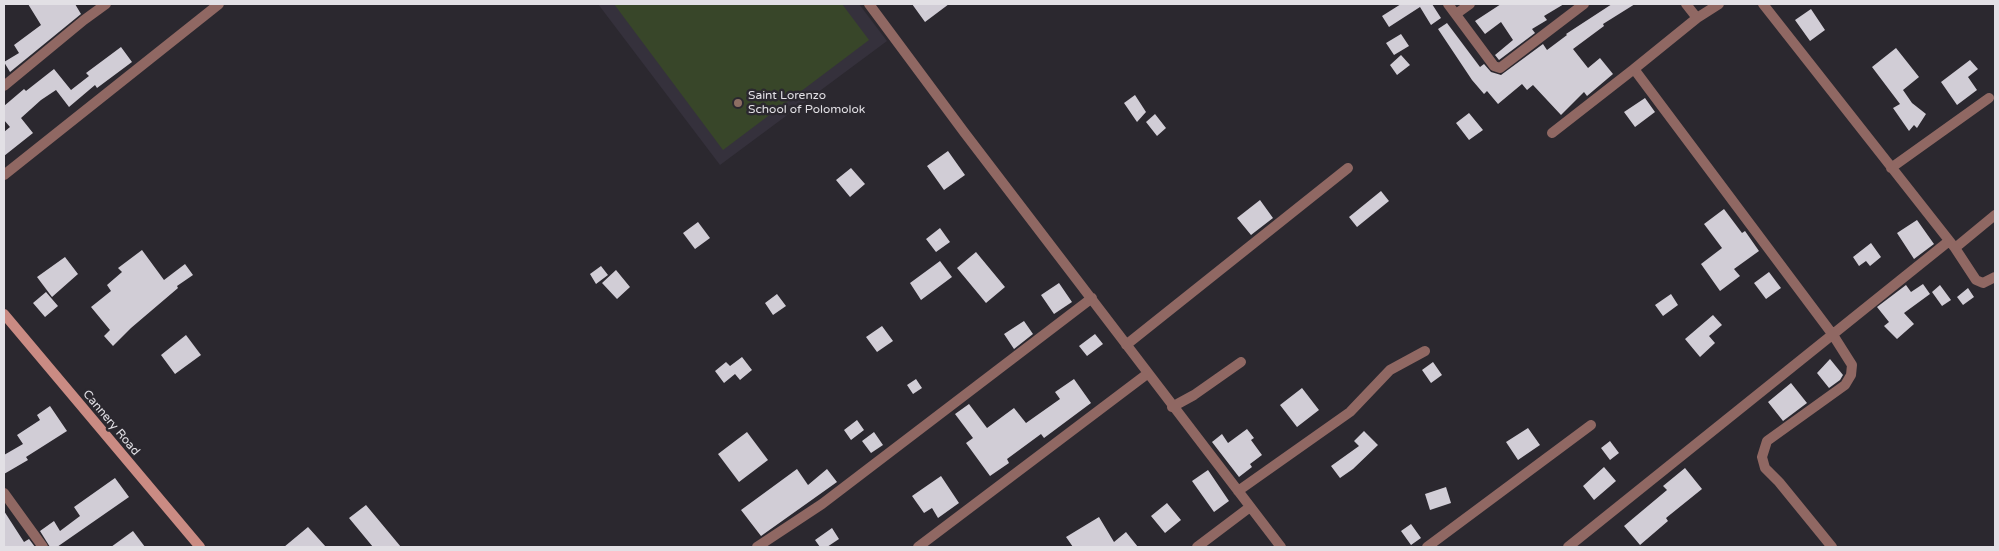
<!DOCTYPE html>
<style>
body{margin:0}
#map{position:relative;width:1999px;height:551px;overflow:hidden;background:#2b282f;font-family:"Varela Round",sans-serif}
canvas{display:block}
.frame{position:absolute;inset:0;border:5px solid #e2e0e5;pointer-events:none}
</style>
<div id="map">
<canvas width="1999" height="551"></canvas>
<div class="frame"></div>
</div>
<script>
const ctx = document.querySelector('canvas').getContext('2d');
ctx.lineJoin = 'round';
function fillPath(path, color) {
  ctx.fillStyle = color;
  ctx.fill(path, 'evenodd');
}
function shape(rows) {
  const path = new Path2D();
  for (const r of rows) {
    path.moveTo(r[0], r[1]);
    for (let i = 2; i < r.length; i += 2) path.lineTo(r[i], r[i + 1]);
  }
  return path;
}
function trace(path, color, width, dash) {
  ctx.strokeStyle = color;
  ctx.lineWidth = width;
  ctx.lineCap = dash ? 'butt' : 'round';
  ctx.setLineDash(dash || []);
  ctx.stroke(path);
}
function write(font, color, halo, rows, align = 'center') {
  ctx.font = font + ' "Varela Round",sans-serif';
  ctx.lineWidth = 5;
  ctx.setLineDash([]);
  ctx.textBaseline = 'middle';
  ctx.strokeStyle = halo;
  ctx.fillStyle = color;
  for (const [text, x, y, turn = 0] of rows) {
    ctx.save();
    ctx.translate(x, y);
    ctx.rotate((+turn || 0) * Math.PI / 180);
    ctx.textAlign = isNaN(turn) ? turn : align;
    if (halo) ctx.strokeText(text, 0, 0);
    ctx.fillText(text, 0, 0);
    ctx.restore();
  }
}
const built = shape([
 [598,4,859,4,887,41,720,165]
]);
const green = shape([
 [614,4,842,4,869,40,723,150]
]);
const building = shape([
 [28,4,75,4,81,14,10,72,4,62,19,53,14,45,41,25],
 [912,4,949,4,925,22],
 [1401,4,1432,4,1441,18,1431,25,1420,7,1389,27,1382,16],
 [1501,4,1564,4,1544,16,1547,20,1532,29,1535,33,1499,60,1495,55,1513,40,1501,22,1485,34,1475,21],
 [1612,4,1635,4,1603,24,1604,26,1573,49,1588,68,1600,58,1613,74,1587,96,1584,92,1561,115,1533,85,1527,90,1522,84,1498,104,1487,91,1484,94,1472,80,1438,29,1447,23,1480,67,1484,64,1491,72,1501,75,1543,44,1547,50,1567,35,1566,34],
 [1811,9,1825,30,1810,41,1795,20],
 [1401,34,1409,46,1394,55,1386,43],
 [121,47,132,62,97,88,95,85,69,107,56,90,41,100,21,118,33,133,4,156,4,132,10,127,4,120,4,106,24,89,26,91,54,69,71,90,89,76,86,73],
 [1896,48,1919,77,1903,90,1912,103,1926,114,1917,128,1914,125,1909,131,1893,108,1900,104,1872,67],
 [1401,55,1410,65,1397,75,1390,65],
 [1970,60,1978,69,1968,77,1977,90,1957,105,1941,82],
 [1135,95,1146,112,1137,122,1124,103],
 [1645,98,1655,112,1635,127,1624,112],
 [1469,113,1483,130,1469,140,1456,123],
 [1155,114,1166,128,1157,136,1146,122],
 [948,151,965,175,944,190,927,166],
 [851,168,865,184,850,197,836,180],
 [1381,191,1389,201,1357,227,1349,217],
 [1260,200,1273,218,1251,235,1237,218],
 [1724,209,1742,233,1745,231,1759,251,1734,269,1740,276,1720,291,1701,264,1722,248,1704,224],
 [1917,220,1934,244,1914,259,1897,233],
 [698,222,710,238,695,249,683,233],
 [940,228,950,242,936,252,926,239],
 [1871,243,1881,257,1870,266,1866,261,1859,266,1853,257],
 [142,250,164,280,185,264,193,275,177,286,178,288,131,328,113,346,104,336,110,330,91,307,111,291,107,285,122,272,118,268],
 [976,252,1005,287,986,303,957,268],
 [65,257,78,274,52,297,37,277],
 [940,261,952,277,921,300,910,283],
 [601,266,608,275,596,284,590,274],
 [616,270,630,287,617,299,602,283],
 [1769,272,1781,288,1766,299,1754,283],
 [1059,283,1072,302,1054,314,1041,295],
 [1923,284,1930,294,1904,313,1914,324,1897,339,1884,326,1889,322,1877,307,1906,285,1911,292],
 [1940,285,1951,300,1942,306,1932,292],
 [1968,288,1974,297,1963,305,1957,297],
 [46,292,58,306,45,317,33,303],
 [777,294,786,306,773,315,765,303],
 [1671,294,1678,305,1663,316,1655,305],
 [1713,315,1722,325,1709,336,1715,343,1700,357,1685,339],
 [1024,321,1033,334,1014,349,1004,334],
 [882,326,893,341,877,352,866,337],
 [1095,334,1103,344,1087,356,1079,346],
 [186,335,201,355,175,374,161,355],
 [742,357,752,370,740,380,735,374,724,383,715,371,726,362,730,366],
 [1830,359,1843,375,1840,380,1829,388,1817,373],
 [1433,362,1442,375,1431,383,1422,370],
 [916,379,922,388,913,394,907,385],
 [1074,379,1091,403,1044,438,1041,434,1007,459,1009,463,990,476,966,443,973,438,955,414,969,404,987,428,1014,408,1026,423,1060,399,1055,392],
 [1791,383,1807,403,1783,421,1768,402],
 [1302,388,1319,410,1297,427,1280,405],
 [50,406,67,431,26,457,28,460,4,474,4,455,23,444,17,435,40,420,37,415],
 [857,420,864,430,851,440,844,430],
 [1528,428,1540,445,1518,460,1506,442],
 [1247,429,1254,438,1251,440,1262,455,1250,464,1252,467,1239,477,1212,442,1222,434,1228,443],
 [1364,431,1378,445,1353,469,1340,478,1331,466,1359,446,1354,441],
 [747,432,768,460,739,482,718,454],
 [874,432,883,445,871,453,862,441],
 [1610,441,1619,453,1610,460,1601,448],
 [1604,467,1616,481,1594,500,1583,486],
 [1685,468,1702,489,1666,518,1668,521,1640,545,1624,526,1667,490,1663,486],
 [797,469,808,485,827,469,837,482,761,536,741,510],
 [1208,470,1229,501,1214,512,1192,481],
 [941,476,959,503,938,518,932,508,924,513,912,496],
 [115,478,129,497,57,547,50,547,40,531,54,521,60,531,80,516,74,507],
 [1446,487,1451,503,1430,510,1425,494],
 [1167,503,1181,520,1165,533,1151,516],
 [366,505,401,547,373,547,349,518],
 [4,511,24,542,29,539,35,547,4,547],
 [1099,517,1114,542,1126,532,1138,547,1073,547,1066,537],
 [1411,524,1421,538,1411,545,1401,531],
 [308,527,326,547,284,547],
 [832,528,839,539,827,547,820,547,815,540],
 [133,531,145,547,111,547]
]);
const street = shape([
 [869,4,964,132,1281,547],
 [1448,4,1494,66,1500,68,1584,4],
 [1686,4,1697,18,1719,4],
 [1763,4,1955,248,1976,280,1983,283,1995,277],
 [1456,14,1470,4],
 [1697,18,1634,69,1833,335,1852,365,1851,375,1845,385,1767,441,1762,457,1765,468,1779,482,1832,547],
 [4,86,84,20,106,4],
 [1552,133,1634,69],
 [1891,168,1989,98],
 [4,175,219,4],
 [1955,248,1995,215],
 [1126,345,1348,168],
 [1172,407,1194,395,1241,362],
 [1238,491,1350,412,1390,370,1425,351],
 [4,493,43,547],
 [757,547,822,504,1092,298],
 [918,547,1147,374],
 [1197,547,1250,507],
 [1427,547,1591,425],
 [1568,547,1949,241]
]);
const secondary = shape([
 [4,314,200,547]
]);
const markers = [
 [738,103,5,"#8d6e63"]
];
const poiNames = [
 ["Saint Lorenzo",748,96],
 ["School of Polomolok",748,110]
];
const streetNames = [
 ["Cannery Road",111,423,50]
];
fillPath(built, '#35313c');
fillPath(green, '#384629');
fillPath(building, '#d1cdd6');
trace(street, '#906863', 10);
trace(secondary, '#ca8b83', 10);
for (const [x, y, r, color] of markers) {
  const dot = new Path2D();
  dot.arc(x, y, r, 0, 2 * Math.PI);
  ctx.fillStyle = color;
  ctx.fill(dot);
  trace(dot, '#2b282f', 2);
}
write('12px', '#e2e0e5', '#2b282f', poiNames, 'left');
write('12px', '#e2e0e5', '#2b282f', streetNames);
</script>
